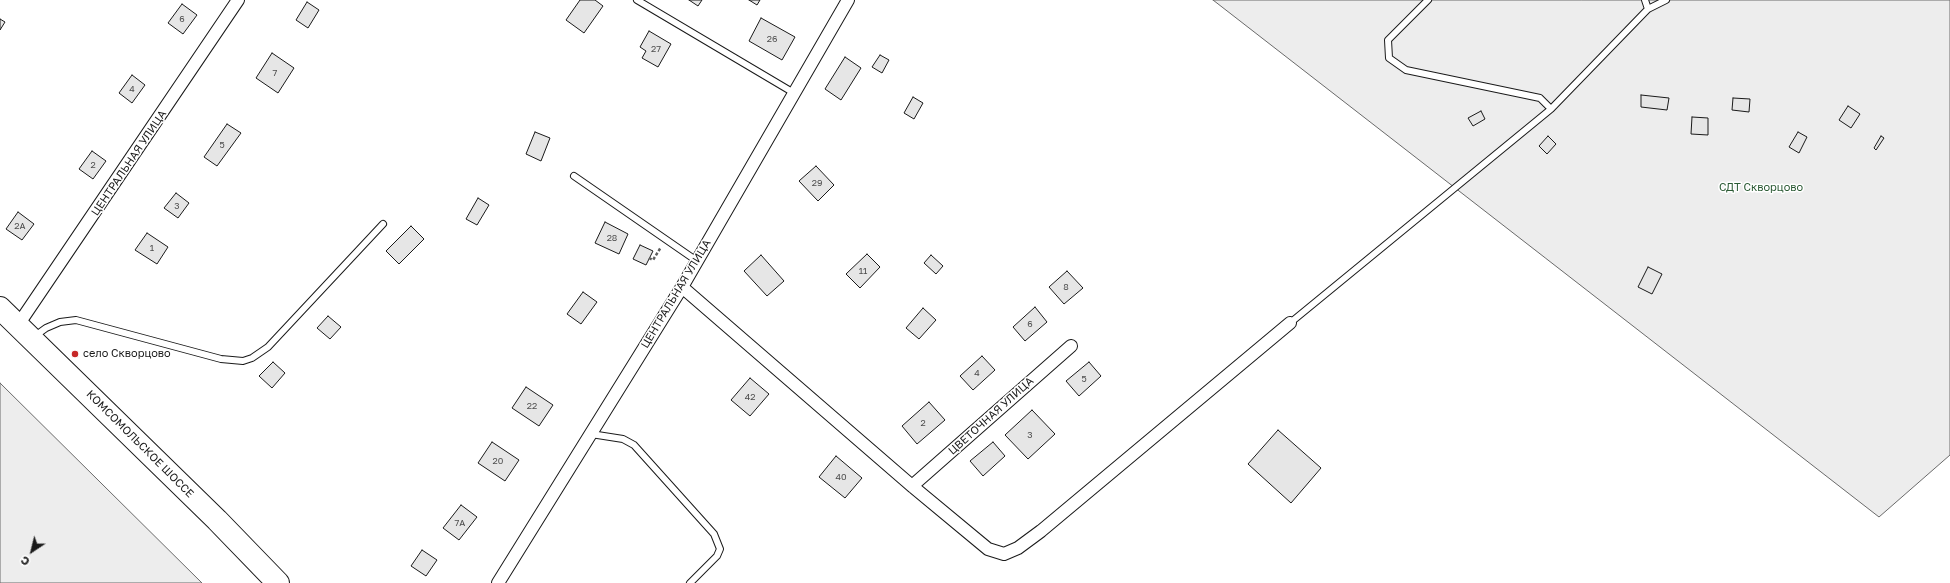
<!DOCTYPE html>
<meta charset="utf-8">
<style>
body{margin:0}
#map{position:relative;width:1950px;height:583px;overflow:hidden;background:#fff;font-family:"Golos Text",sans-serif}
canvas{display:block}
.north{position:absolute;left:12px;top:531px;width:40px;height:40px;-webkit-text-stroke:3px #fff;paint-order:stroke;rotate:215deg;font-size:11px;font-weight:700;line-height:16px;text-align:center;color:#1a1a1a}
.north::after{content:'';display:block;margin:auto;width:14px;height:18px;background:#1a1a1a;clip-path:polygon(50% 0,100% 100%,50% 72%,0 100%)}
</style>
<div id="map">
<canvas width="1950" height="583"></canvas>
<div class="north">С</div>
</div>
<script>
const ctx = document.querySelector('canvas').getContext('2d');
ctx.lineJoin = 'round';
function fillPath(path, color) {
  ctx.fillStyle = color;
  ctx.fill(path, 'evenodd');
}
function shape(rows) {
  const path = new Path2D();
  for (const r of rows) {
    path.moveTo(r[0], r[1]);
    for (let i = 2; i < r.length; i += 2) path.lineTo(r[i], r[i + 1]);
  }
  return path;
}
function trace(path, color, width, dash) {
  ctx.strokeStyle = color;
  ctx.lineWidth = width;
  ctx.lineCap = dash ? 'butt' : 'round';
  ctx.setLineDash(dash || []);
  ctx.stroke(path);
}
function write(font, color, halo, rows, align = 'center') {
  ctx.font = font + ' "Golos Text",sans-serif';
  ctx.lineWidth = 3;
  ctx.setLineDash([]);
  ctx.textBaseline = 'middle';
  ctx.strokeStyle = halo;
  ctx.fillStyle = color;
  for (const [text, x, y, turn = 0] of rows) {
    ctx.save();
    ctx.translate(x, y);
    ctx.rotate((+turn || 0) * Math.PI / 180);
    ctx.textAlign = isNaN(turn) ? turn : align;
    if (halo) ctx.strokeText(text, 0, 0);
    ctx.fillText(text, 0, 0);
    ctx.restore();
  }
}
const built = shape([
 [1213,0,1950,0,1950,455,1879,517,1213,0],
 [0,383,202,583,0,583,0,383]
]);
const building = shape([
 [580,0,595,0,603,6,584,33,566,20,580,0],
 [689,0,702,0,698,6,689,0],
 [749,0,760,0,757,5,749,0],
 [307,2,319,10,308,28,296,20,307,2],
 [182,4,197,15,183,34,168,23,182,4],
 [761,18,795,37,782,60,749,41,761,18],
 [0,19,5,22,0,30,0,19],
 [649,31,671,44,658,67,642,58,646,51,640,47,649,31],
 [272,53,294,68,278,93,256,78,272,53],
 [880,55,889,60,882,73,872,67,880,55],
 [845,57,861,68,841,100,825,89,845,57],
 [132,75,145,85,132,103,119,93,132,75],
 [1641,95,1669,98,1667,110,1641,107,1641,95],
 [913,97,923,103,914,119,904,113,913,97],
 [1733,98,1750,99,1749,112,1732,110,1733,98],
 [1848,106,1860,114,1851,128,1839,120,1848,106],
 [1481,111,1485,119,1473,126,1468,118,1481,111],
 [1692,117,1708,118,1708,135,1691,134,1692,117],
 [227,124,241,133,217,166,204,157,227,124],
 [535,132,550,138,541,161,526,154,535,132],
 [1798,132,1807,137,1799,153,1789,147,1798,132],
 [1548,136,1556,144,1547,154,1539,146,1548,136],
 [1881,136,1884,138,1876,150,1874,148,1881,136],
 [92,151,106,161,93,179,79,169,92,151],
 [816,166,834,185,818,201,799,181,816,166],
 [176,193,189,203,178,218,164,208,176,193],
 [478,198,489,205,477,225,466,219,478,198],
 [18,212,34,224,22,240,6,229,18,212],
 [605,222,628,234,619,254,595,243,605,222],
 [411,226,424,239,399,264,386,251,411,226],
 [147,233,168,247,157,264,135,250,147,233],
 [640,245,653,251,646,265,633,259,640,245],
 [867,254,880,267,860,288,846,274,867,254],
 [761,255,784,281,767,296,744,271,761,255],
 [931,255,943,266,936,274,924,263,931,255],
 [1648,267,1662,274,1652,294,1638,287,1648,267],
 [1067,271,1083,288,1064,304,1049,287,1067,271],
 [583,292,597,302,581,324,567,314,583,292],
 [1035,307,1047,322,1025,341,1013,327,1035,307],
 [923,308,936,320,919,339,906,328,923,308],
 [328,316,341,327,330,339,317,328,328,316],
 [982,356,995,370,973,390,960,376,982,356],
 [273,362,285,373,272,388,259,376,273,362],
 [1089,362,1101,376,1079,396,1066,381,1089,362],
 [750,378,769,394,750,416,731,400,750,378],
 [526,387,553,405,539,426,512,408,526,387],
 [929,402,945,420,917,444,902,426,929,402],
 [1032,410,1055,434,1028,459,1005,435,1032,410],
 [1278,430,1321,468,1291,503,1248,464,1278,430],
 [492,442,519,460,505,481,478,463,492,442],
 [993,442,1005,456,983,476,970,461,993,442],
 [836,456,862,478,845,498,819,477,836,456],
 [461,505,477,517,459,540,443,528,461,505],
 [422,550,437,560,426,576,411,566,422,550]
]);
const path = shape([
 [649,258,653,260,661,247]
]);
const lane = shape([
 [637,0,794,93],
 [1428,0,1388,40,1389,58,1406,70,1540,98,1551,109],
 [1645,0,1648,9],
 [574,176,697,261],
 [1290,323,1551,109,1648,9,1666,0],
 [35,336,46,328,60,322,76,320,221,359,243,361,252,358,268,347,383,224],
 [591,434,623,439,634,445,714,534,720,549,717,556,690,583]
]);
const street = shape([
 [682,287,912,486,988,549,1004,554,1018,548,1041,531,1290,323],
 [18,325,238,0],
 [912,486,1071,346],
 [498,583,682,287,848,0]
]);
const highway = shape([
 [0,308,217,520,278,583]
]);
const markers = [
 [75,354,4,"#c62828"]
];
const numberNames = [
 ["6",182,19],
 ["26",772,39],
 ["27",656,49],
 ["7",275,73],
 ["4",132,89],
 ["5",222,145],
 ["2",93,165],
 ["29",817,183],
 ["3",177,206],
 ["2А",20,226],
 ["28",612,238],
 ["1",152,248],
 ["11",863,271],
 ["8",1066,287],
 ["6",1030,324],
 ["4",977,373],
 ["5",1084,379],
 ["42",750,397],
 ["22",532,406],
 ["2",923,423],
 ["3",1030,435],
 ["20",498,461],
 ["40",841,477],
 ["7А",460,523]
];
const streetNames = [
 ["ЦЕНТРАЛЬНАЯ УЛИЦА",129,163,-56],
 ["ЦЕНТРАЛЬНАЯ УЛИЦА",676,294,-59],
 ["ЦВЕТОЧНАЯ УЛИЦА",991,416,-42],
 ["КОМСОМОЛЬСКОЕ ШОССЕ",140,444,45]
];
const parkNames = [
 ["СДТ Скворцово",1761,188]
];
const poiNames = [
 ["село Скворцово",83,354]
];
fillPath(built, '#ededed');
trace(built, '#6a6a6a', 1);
fillPath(building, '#e6e6e6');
trace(building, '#1a1a1a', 1);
trace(lane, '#1a1a1a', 8);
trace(street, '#1a1a1a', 14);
trace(highway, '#1a1a1a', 24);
trace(path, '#5f5f5f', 2.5, [3, 2]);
trace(lane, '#fff', 6);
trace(street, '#fff', 12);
trace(highway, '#fff', 22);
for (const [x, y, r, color] of markers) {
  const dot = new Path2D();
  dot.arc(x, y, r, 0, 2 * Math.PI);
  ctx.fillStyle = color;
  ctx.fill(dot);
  trace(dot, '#fff', 1.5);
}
write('9px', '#4d4d4d', null, numberNames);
write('11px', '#1a1a1a', '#fff', streetNames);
write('11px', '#2b5a34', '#fff', parkNames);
write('11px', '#1a1a1a', '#fff', poiNames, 'left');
</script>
